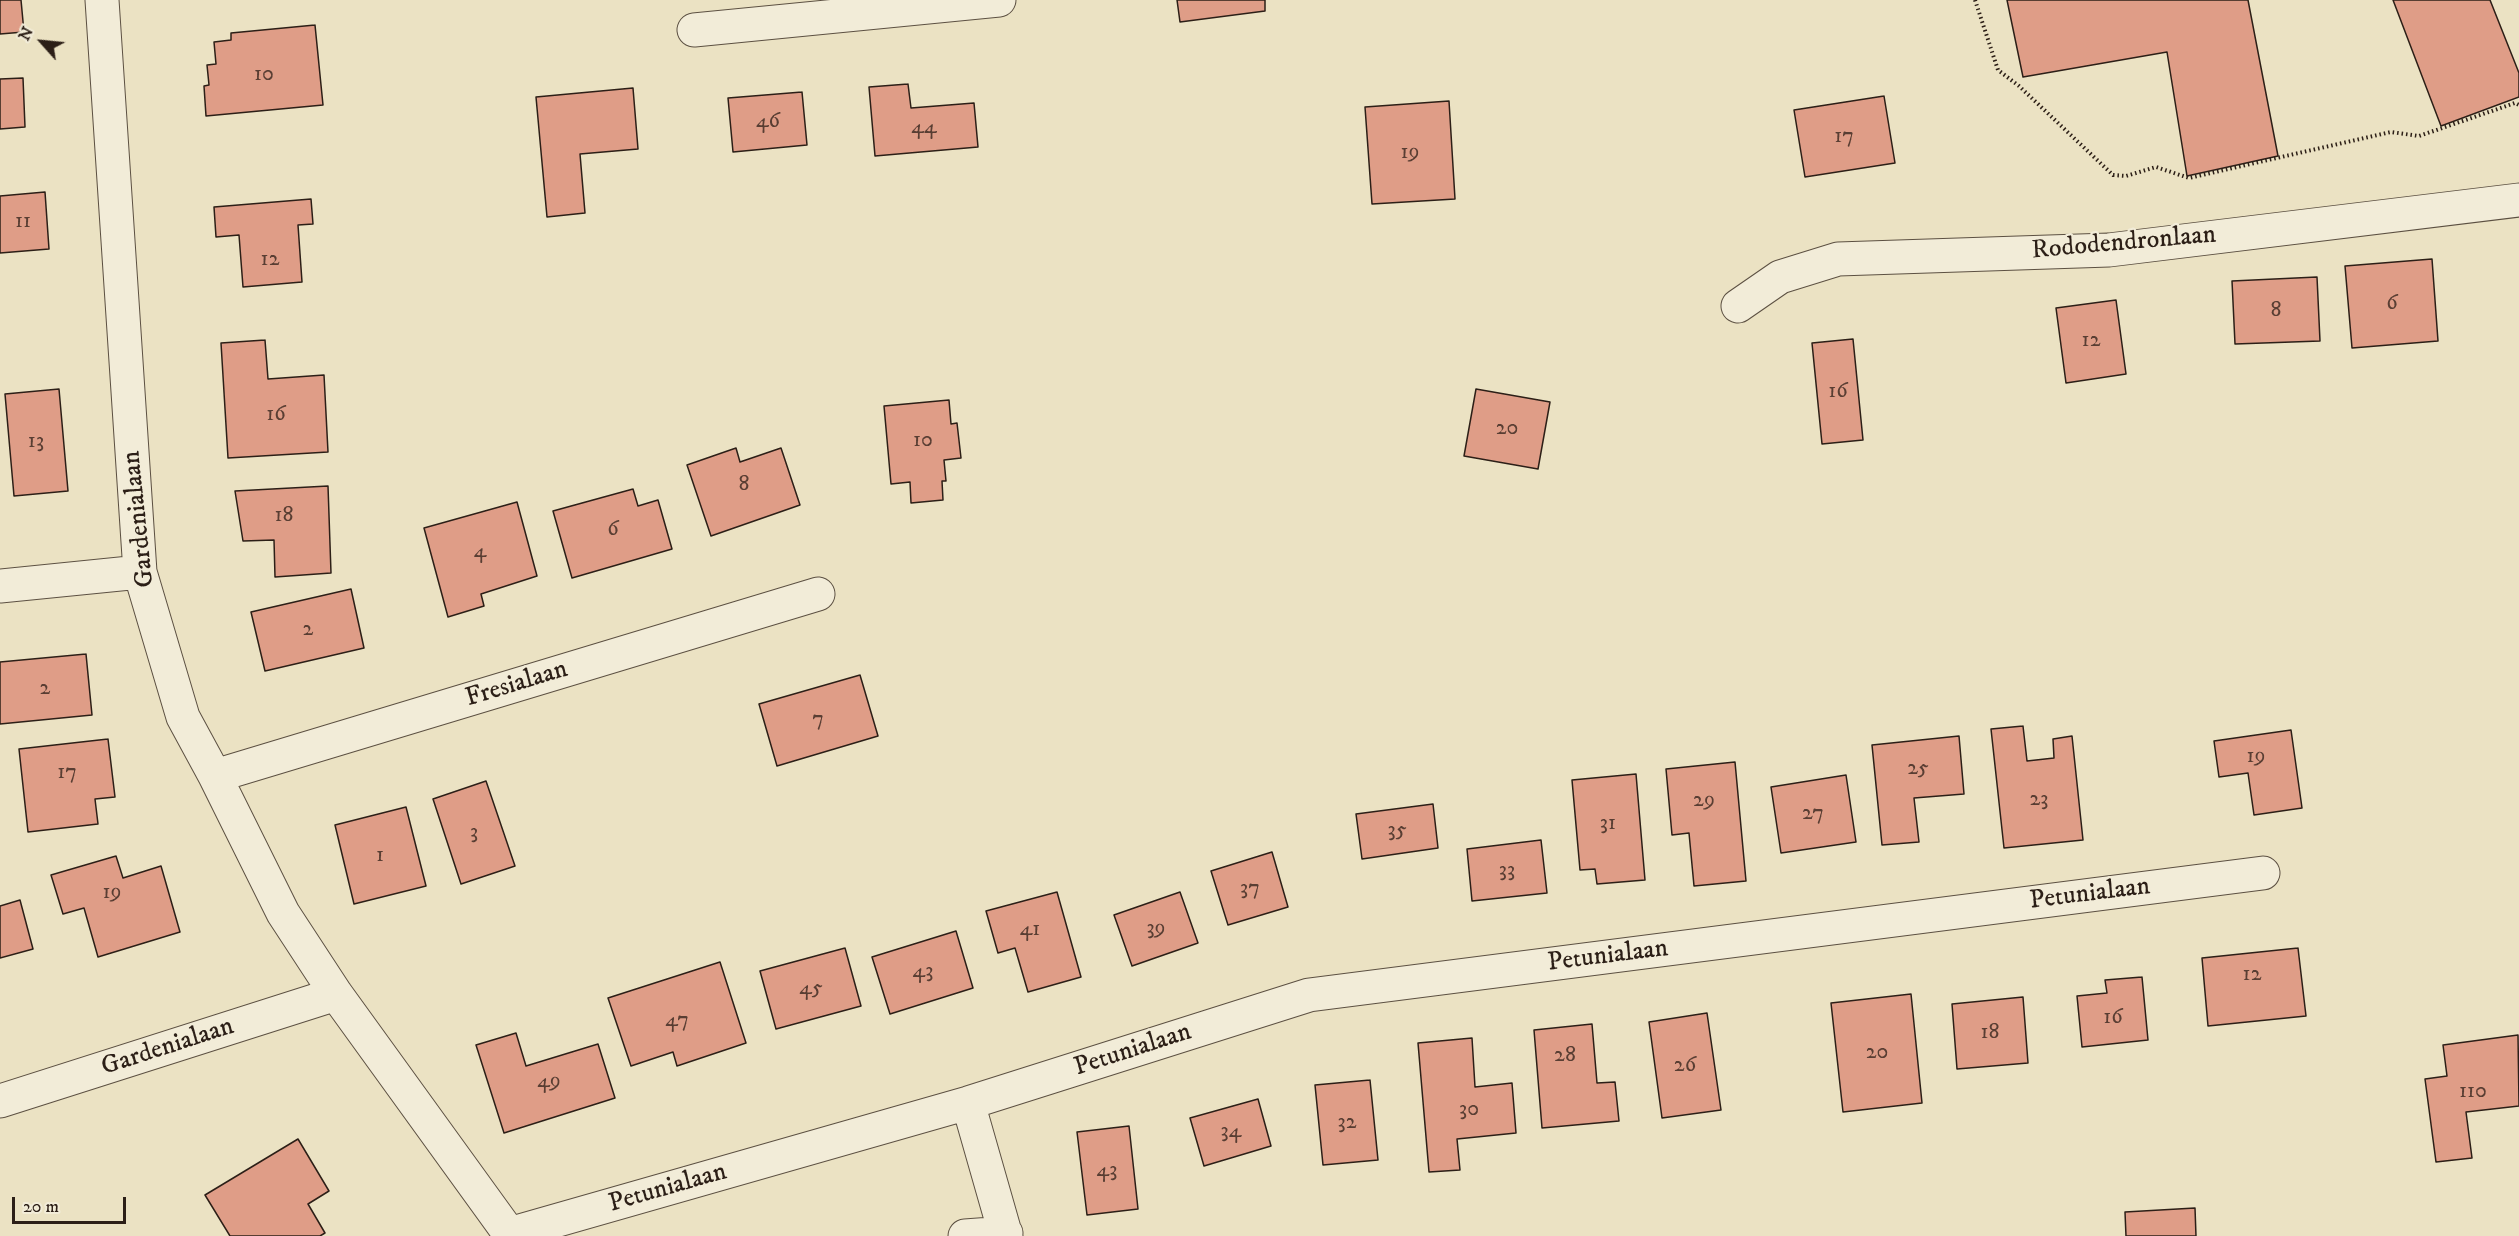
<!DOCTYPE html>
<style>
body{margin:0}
#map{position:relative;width:2519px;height:1236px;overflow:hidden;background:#ebe2c3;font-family:"IM FELL DW Pica",serif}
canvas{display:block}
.north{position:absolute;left:12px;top:12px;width:60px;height:60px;-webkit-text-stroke:4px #f2ecd8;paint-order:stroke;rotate:297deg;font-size:16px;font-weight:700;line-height:24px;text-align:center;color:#2c1f17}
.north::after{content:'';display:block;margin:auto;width:21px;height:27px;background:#2c1f17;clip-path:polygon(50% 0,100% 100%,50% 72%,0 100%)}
.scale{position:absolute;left:12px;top:1197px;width:114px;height:27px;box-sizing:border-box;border:3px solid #2c1f17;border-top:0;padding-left:8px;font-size:18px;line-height:21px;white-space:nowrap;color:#2c1f17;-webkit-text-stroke:4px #f2ecd8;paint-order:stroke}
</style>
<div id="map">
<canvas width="2519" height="1236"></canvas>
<div class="north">N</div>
<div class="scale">20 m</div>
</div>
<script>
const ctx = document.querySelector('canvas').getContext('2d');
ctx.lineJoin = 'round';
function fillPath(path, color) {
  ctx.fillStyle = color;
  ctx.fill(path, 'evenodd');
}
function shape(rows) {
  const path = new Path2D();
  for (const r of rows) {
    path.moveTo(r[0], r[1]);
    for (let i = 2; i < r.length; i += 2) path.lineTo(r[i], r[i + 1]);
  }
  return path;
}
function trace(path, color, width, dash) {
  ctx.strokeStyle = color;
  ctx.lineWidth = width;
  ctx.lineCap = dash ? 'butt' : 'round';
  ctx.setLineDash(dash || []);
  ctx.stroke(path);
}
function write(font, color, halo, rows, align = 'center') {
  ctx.font = font + ' "IM FELL DW Pica",serif';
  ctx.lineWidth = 4.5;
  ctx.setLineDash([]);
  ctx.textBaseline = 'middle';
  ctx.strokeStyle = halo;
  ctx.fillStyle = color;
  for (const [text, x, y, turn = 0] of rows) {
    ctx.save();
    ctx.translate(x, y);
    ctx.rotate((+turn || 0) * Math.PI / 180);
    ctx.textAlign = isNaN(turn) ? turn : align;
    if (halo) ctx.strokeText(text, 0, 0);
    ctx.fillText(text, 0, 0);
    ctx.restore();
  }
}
const building = shape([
 [0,0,21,0,24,32,0,34,0,0],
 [1177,0,1265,0,1265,11,1180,22,1177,0],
 [2007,0,2248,0,2278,156,2187,176,2167,52,2023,77,2007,0],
 [2393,0,2490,0,2519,73,2519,97,2441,126,2393,0],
 [315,25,323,105,206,116,204,86,209,85,207,65,216,64,214,42,231,40,231,33,315,25],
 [23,78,25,127,0,129,0,79,23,78],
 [908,84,911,108,974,103,978,147,875,156,869,87,908,84],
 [633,88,638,149,580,154,585,213,547,217,536,97,633,88],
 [802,92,807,145,733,152,728,98,802,92],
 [1884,96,1895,163,1805,177,1794,110,1884,96],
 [1449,101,1455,199,1372,204,1365,107,1449,101],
 [45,192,49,249,0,253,0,196,45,192],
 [311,199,313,224,298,225,302,282,243,287,239,235,216,237,214,207,311,199],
 [2432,259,2438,341,2352,348,2345,266,2432,259],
 [2317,277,2320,341,2235,344,2232,281,2317,277],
 [2116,300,2126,374,2066,383,2056,308,2116,300],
 [1853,339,1863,440,1822,444,1812,343,1853,339],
 [265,340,268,379,324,375,328,452,228,458,221,343,265,340],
 [59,389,68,491,14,496,5,394,59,389],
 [1476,389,1550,402,1538,469,1464,456,1476,389],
 [949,400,951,424,957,423,961,458,944,460,946,481,942,481,943,500,911,503,910,482,891,484,884,406,949,400],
 [736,448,740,462,781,448,800,505,711,536,687,465,736,448],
 [328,486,331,573,275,577,274,540,243,541,235,491,328,486],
 [633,489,638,506,658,500,672,549,572,578,553,511,633,489],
 [517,502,537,576,481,594,484,606,448,617,424,528,517,502],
 [351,589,364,648,265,671,251,612,351,589],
 [86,654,92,715,0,724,0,662,86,654],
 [860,675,878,736,777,766,759,704,860,675],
 [2023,726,2027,761,2054,758,2053,739,2072,736,2083,840,2004,848,1991,729,2023,726],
 [2291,730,2302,808,2254,815,2248,773,2219,777,2214,741,2291,730],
 [1959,736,1964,794,1914,798,1919,842,1882,845,1872,745,1959,736],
 [108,739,115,797,95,799,98,824,28,832,19,749,108,739],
 [1735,762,1746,881,1694,886,1689,833,1672,835,1666,769,1735,762],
 [1636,774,1645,880,1597,884,1595,869,1580,870,1572,780,1636,774],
 [1846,775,1856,842,1781,853,1771,787,1846,775],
 [486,781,515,866,461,884,433,799,486,781],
 [1433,804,1438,848,1362,859,1356,814,1433,804],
 [406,807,426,886,354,904,335,825,406,807],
 [1541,840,1547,893,1472,901,1467,849,1541,840],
 [1272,852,1288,907,1228,925,1211,871,1272,852],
 [116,856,123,878,161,866,180,932,98,957,84,908,63,914,51,875,116,856],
 [1057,892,1081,977,1028,992,1015,948,998,953,986,911,1057,892],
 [1180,892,1198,943,1132,966,1114,915,1180,892],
 [20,900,33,949,0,958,0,906,20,900],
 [956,931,973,988,890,1014,872,957,956,931],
 [845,948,861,1006,776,1029,760,971,845,948],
 [2298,948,2306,1016,2208,1026,2202,958,2298,948],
 [720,962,746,1043,677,1066,673,1052,631,1066,608,998,720,962],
 [2142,977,2148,1040,2082,1047,2077,996,2107,993,2105,980,2142,977],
 [1911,994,1922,1103,1843,1112,1831,1003,1911,994],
 [2023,997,2028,1063,1957,1069,1952,1004,2023,997],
 [1707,1013,1721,1110,1662,1118,1649,1022,1707,1013],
 [1592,1024,1597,1083,1615,1082,1619,1121,1542,1128,1534,1030,1592,1024],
 [516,1033,526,1066,598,1044,615,1098,504,1133,476,1045,516,1033],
 [2518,1035,2519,1106,2466,1112,2472,1158,2436,1162,2425,1079,2447,1076,2443,1045,2518,1035],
 [1472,1038,1475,1087,1512,1083,1516,1133,1457,1139,1460,1170,1429,1172,1418,1043,1472,1038],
 [1370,1080,1378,1160,1323,1165,1315,1085,1370,1080],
 [1258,1099,1271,1146,1204,1166,1190,1118,1258,1099],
 [1129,1126,1138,1209,1087,1215,1077,1132,1129,1126],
 [298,1139,329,1191,308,1204,325,1233,320,1236,230,1236,205,1195,298,1139],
 [2195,1208,2196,1236,2126,1236,2125,1212,2195,1208]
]);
const path = shape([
 [1975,0,1998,70,2019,86,2113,175,2126,176,2156,167,2189,178,2391,132,2419,136,2515,103,2519,105]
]);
const minor = shape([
 [102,0,140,572,183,717,215,776,283,913,336,994,511,1236],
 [694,30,999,0],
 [1738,306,1780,277,1838,259,2109,250,2519,200],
 [0,586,140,572],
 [215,776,818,594],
 [0,1101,336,994],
 [968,1103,1006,1236],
 [509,1234,968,1103,1309,995,2263,873],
 [965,1236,1006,1233]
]);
const numberNames = [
 ["10",264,75],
 ["46",768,122],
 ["44",924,128],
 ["17",1844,137],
 ["19",1410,153],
 ["11",23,222],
 ["12",270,260],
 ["6",2392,304],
 ["8",2276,311],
 ["12",2091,341],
 ["16",1838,392],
 ["16",276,415],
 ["20",1507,429],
 ["10",923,441],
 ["13",36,442],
 ["8",744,485],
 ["18",284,516],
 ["6",613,530],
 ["4",480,552],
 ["2",308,630],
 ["2",45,689],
 ["7",818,720],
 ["19",2256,757],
 ["25",1918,769],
 ["17",67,773],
 ["23",2039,800],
 ["29",1704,801],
 ["27",1813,814],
 ["31",1608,824],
 ["35",1397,831],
 ["3",474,833],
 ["1",380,856],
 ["33",1507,871],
 ["37",1250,889],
 ["19",112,893],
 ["39",1156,929],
 ["41",1030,930],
 ["43",923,972],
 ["12",2252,975],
 ["45",811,989],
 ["16",2113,1018],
 ["47",677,1021],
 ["18",1990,1033],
 ["20",1877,1053],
 ["28",1565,1056],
 ["26",1685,1066],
 ["49",549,1082],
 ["110",2473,1092],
 ["30",1469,1110],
 ["32",1347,1123],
 ["34",1231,1132],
 ["43",1107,1171]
];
const streetNames = [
 ["Rododendronlaan",2124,244,-5],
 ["Gardenialaan",140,519,-96],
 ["Fresialaan",517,685,-17],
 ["Petunialaan",2090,895,-7],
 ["Petunialaan",1608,957,-7],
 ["Gardenialaan",168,1048,-18],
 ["Petunialaan",1133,1051,-18],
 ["Petunialaan",668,1189,-16]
];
fillPath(building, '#df9d87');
trace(building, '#2c1f17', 1.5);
trace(minor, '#5c5042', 35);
trace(path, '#2c1f17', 4, [1.5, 3]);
trace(minor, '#f2ecd8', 33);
write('22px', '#593e33', null, numberNames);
write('26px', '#2c1f17', '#f2ecd8', streetNames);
</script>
